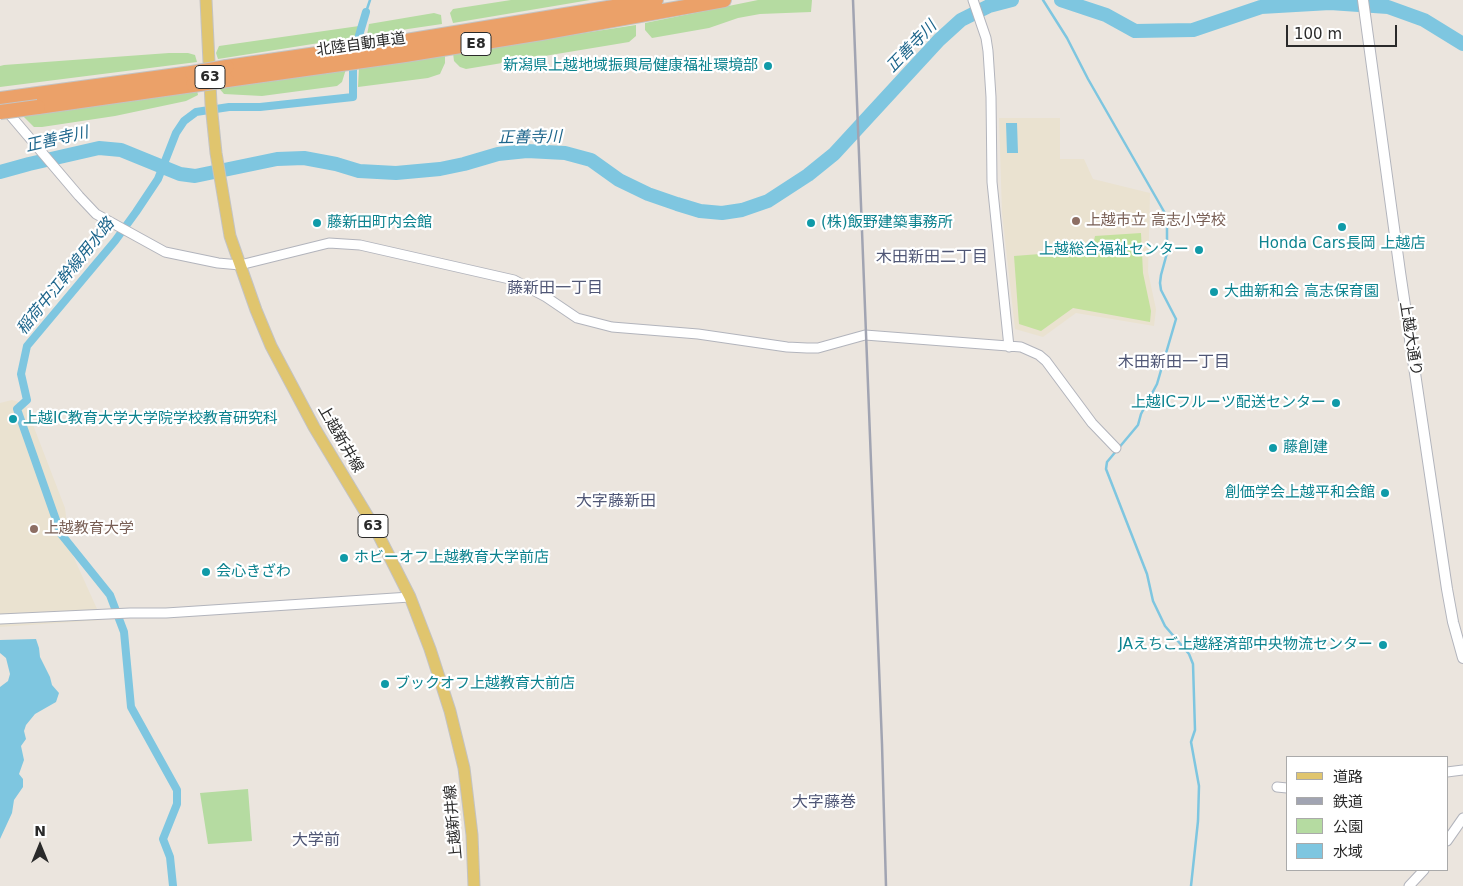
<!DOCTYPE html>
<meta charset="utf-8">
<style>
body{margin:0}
#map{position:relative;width:1463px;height:886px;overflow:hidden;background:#ebe5de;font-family:"DejaVu Sans","Noto Sans JP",sans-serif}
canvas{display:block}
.legend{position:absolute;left:1286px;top:756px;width:162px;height:115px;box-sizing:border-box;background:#fff;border:1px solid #aaa;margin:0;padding:6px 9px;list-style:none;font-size:15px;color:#2a2a2a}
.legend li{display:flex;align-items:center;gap:10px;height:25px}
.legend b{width:25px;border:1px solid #aaa}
.north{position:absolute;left:15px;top:821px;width:50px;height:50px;-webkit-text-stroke:4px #fff;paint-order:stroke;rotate:0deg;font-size:14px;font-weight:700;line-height:20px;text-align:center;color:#2a2a2a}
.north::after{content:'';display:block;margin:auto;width:18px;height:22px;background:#2a2a2a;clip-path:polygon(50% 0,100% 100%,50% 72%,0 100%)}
.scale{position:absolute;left:1286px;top:25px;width:111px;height:22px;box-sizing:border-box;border:2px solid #2a2a2a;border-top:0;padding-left:6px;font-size:15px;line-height:18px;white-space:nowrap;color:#2a2a2a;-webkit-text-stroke:4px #fff;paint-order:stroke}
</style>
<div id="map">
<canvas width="1463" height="886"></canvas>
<ul class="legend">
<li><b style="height:6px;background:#e0c56e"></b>道路</li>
<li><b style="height:6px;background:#a1a4b2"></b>鉄道</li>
<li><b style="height:14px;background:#b5dba1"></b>公園</li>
<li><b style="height:14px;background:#7ec6e0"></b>水域</li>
</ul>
<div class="north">N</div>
<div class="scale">100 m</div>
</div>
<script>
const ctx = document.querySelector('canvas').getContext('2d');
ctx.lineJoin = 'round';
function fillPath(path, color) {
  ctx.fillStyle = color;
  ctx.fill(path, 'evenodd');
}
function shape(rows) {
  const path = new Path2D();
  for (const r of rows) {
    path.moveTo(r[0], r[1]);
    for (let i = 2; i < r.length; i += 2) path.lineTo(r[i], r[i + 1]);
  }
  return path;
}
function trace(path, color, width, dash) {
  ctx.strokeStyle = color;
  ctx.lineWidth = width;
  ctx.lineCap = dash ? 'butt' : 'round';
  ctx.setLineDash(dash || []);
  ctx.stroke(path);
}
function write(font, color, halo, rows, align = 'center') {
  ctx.font = font + ' "DejaVu Sans","Noto Sans JP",sans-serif';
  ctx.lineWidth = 4.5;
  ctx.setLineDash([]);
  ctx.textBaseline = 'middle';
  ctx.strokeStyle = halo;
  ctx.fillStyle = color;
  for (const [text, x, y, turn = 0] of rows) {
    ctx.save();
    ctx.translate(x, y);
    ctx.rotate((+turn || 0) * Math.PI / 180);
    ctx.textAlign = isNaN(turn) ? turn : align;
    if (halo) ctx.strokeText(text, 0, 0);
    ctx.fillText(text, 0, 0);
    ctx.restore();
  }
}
const education = shape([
 [999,118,1060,118,1060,159,1084,159,1093,179,1150,193,1148,272,1156,309,1154,326,1076,313,1043,337,1015,329,1002,213],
 [12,400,25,404,65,508,70,549,102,620,0,627,0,403]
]);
const green = shape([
 [511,0,590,0,453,23,450,13,453,9],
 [758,0,812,0,811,12,760,14,738,18,709,28,652,38,645,30,645,23],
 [434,13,441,15,442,24,367,35,369,24],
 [636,25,636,36,629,42,466,69,460,67,454,61,453,53],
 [359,26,357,37,218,59,216,53,219,46],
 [169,53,188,53,195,55,197,62,0,87,0,66,4,65],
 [445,54,445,63,440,74,428,78,358,87,359,67],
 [346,69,342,82,337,86,262,96,224,94,218,87],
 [197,90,198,95,186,101,115,116,42,127,34,127,23,116],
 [248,789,252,841,208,844,200,793]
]);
const pitch = shape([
 [1141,233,1143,273,1151,311,1150,322,1073,308,1041,331,1019,324,1014,256,1092,250,1095,236]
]);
const water = shape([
 [1006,123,1017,123,1018,153,1007,153],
 [36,639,39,648,40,657,50,677,52,685,59,693,56,702,35,714,26,725,24,731,26,739,21,746,24,760,19,774,23,779,23,787,14,800,12,813,0,839,0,687,8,681,10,674,6,658,0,653,0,640]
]);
const stream = shape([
 [1043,0,1067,38,1088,79,1166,215,1167,224,1167,253,1161,275,1160,283,1161,290,1176,319,1157,384,1141,414,1138,425,1107,462,1106,469,1147,574,1153,601,1165,626,1189,654,1193,664,1195,730,1191,742,1199,786,1198,821,1191,886],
 [366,12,370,0]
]);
const canal = shape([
 [355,49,366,12],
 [173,886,170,857,163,839,177,804,177,790,131,707,124,632,110,595,61,534,17,409,27,400,21,374,27,346,115,241,136,212,158,179,176,133,184,121,196,112,229,107,260,107,353,97,353,60]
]);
const river = shape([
 [1061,0,1106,15,1135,31,1193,30,1261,7,1330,3,1388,7,1424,20,1463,44],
 [0,172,29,164,99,148,121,150,180,174,195,176,277,159,304,158,336,164,359,171,396,173,440,169,464,164,498,154,527,151,565,153,591,160,619,180,648,194,677,204,700,211,722,213,742,210,768,201,808,175,834,154,939,40,961,20,989,6,1012,0]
]);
const tertiary = shape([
 [973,0,986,38,988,51,991,97,992,182,1009,347],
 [5,109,79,196,96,214,165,252,218,263,240,265,329,243,360,245,514,280,546,297,577,318,612,327,698,334,787,347,807,348,818,348,865,335,1021,347,1039,355,1046,361,1092,423,1116,448],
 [0,619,130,613,166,613,410,597],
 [1447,772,1463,770],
 [1277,787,1287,788],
 [1447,841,1463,818],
 [1409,886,1424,870]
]);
const secondary = shape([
 [1363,0,1400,272,1447,589,1453,622,1463,658]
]);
const primary = shape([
 [206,0,211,104,216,153,230,236,256,310,271,346,314,427,376,530,410,597,430,649,450,711,464,768,472,835,474,886]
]);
const motorway = shape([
 [227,67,400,42,656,0],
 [227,80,405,55,541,33,724,0],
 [0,99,192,73],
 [38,107,193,85]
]);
const rail = shape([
 [853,0,882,744,886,886]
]);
const motorwayBridge = shape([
 [192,73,227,67],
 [193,85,227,80],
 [0,112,38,107]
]);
const markers = [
 [768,66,5,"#0f9aa8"],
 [1076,221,5,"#8d6e63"],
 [317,223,5,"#0f9aa8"],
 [811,223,5,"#0f9aa8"],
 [1342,227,5,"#0f9aa8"],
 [1199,250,5,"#0f9aa8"],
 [1214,292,5,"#0f9aa8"],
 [1336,403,5,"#0f9aa8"],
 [13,419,5,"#0f9aa8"],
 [1273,448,5,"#0f9aa8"],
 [1385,493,5,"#0f9aa8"],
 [34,529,5,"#8d6e63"],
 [344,558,5,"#0f9aa8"],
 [206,572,5,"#0f9aa8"],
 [1383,645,5,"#0f9aa8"],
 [385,684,5,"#0f9aa8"]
];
const shields = [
 [476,44,30],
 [210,77,30],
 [373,526,30]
];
const shieldNames = [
 ["E8",476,44],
 ["63",210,77],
 ["63",373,526]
];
const streetNames = [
 ["北陸自動車道",361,45,-8],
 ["上越大通り",1410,339,81],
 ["上越新井線",340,439,60],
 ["上越新井線",454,822,-95]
];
const cultureNames = [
 ["新潟県上越地域振興局健康福祉環境部",758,66,"right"],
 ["藤新田町内会館",327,223],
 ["(株)飯野建築事務所",821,223],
 ["Honda Cars長岡 上越店",1342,244,"center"],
 ["上越総合福祉センター",1189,250,"right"],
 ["大曲新和会 高志保育園",1224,292],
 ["上越ICフルーツ配送センター",1326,403,"right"],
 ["上越IC教育大学大学院学校教育研究科",23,419],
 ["藤創建",1283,448],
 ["創価学会上越平和会館",1375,493,"right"],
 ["ホビーオフ上越教育大学前店",354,558],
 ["会心きざわ",216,572],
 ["JAえちご上越経済部中央物流センター",1373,645,"right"],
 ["ブックオフ上越教育大前店",395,684]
];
const educationNames = [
 ["上越市立 高志小学校",1086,221],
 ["上越教育大学",44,529]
];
const waterNames = [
 ["正善寺川",912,47,-46],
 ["正善寺川",530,138,-1],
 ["正善寺川",57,140,-13],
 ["稲荷中江幹線用水路",66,277,-51]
];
const neighbourhoodNames = [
 ["木田新田二丁目",932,258],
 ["藤新田一丁目",555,289],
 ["木田新田一丁目",1174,363],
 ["大字藤新田",616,502],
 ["大字藤巻",824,803],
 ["大学前",316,841]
];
fillPath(education, '#eae2d0');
fillPath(green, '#b5dba1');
fillPath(pitch, '#c4e19e');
fillPath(water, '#7ec6e0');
trace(stream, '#7ec6e0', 2.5);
trace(canal, '#7ec6e0', 8);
trace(river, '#7ec6e0', 14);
trace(tertiary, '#b2b4bc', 11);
trace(secondary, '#b2b4bc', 12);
trace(primary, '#c3c3c3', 13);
trace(motorway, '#c3c3c3', 16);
trace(tertiary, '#fff', 9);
trace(secondary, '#fff', 10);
trace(primary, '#e0c56e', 11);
trace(motorway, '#eba169', 14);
trace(rail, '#a1a4b2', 2.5);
trace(motorwayBridge, '#c3c3c3', 16, []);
trace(motorwayBridge, '#eba169', 14);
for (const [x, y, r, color] of markers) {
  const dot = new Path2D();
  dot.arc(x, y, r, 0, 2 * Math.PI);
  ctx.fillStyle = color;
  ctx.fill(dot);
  trace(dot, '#fff', 2);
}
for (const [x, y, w] of shields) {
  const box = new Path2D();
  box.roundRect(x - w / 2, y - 11.5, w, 23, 4);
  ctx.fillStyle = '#fff';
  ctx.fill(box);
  trace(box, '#2a2a2a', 1);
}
write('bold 14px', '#2a2a2a', null, shieldNames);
write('15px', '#2a2a2a', '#fff', streetNames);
write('15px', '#0d838f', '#fff', cultureNames, 'left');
write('15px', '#785e54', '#fff', educationNames, 'left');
write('italic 16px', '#1d658b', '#fff', waterNames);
write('16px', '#505776', '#fff', neighbourhoodNames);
</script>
